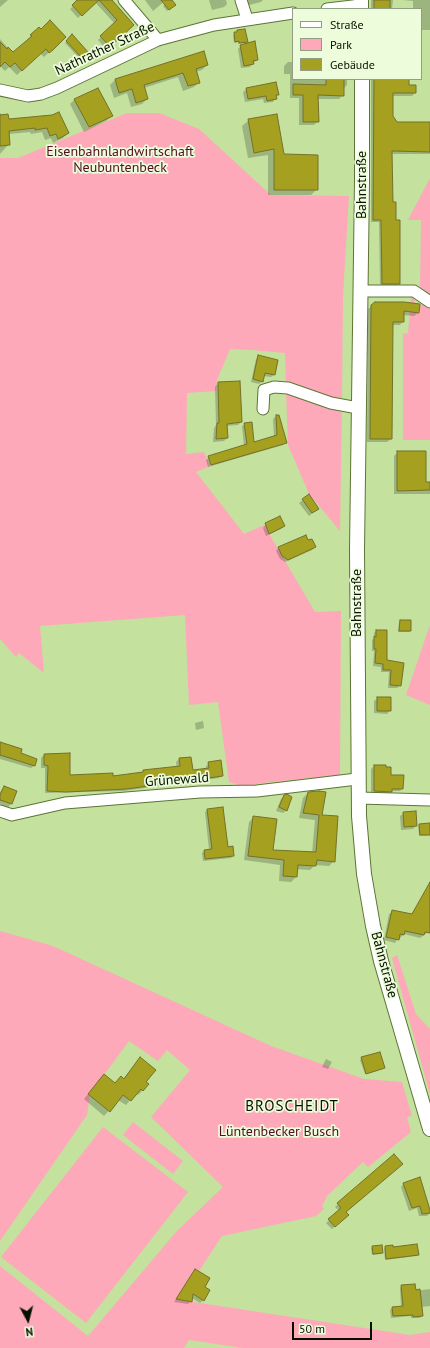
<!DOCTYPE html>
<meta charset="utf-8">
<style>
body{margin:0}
#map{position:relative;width:430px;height:1348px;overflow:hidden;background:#c4e19e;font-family:"PT Sans",sans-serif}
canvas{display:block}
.legend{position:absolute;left:292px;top:8px;width:130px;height:72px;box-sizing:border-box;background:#edfcdb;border:1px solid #919e83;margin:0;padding:5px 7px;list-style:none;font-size:12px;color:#081100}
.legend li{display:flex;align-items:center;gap:8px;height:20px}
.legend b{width:20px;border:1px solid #919e83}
.north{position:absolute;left:8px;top:1300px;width:40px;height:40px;-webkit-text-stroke:3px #edfcdb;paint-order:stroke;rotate:173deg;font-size:11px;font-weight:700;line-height:16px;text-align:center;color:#081100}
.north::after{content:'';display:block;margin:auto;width:14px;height:18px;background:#081100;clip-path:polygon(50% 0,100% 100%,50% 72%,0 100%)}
.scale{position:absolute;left:292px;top:1322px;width:80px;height:18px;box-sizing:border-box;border:2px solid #081100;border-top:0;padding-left:5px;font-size:12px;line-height:14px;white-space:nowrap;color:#081100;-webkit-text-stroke:3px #edfcdb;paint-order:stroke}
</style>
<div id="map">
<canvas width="430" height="1348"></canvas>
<ul class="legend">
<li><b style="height:5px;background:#fff"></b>Straße</li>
<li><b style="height:11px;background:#fda9b9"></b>Park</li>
<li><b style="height:11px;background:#a5a01f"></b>Gebäude</li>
</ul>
<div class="north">N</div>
<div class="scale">50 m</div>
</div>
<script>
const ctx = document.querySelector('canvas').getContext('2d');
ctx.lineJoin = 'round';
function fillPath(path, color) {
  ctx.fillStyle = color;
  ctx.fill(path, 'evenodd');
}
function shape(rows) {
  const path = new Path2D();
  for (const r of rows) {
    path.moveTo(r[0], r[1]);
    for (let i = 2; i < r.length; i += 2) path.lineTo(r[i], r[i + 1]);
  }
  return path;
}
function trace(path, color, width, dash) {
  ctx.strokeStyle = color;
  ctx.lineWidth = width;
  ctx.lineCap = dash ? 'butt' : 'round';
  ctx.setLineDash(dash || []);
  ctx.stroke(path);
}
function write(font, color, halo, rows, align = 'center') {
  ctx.font = font + ' "PT Sans",sans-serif';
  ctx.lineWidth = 3.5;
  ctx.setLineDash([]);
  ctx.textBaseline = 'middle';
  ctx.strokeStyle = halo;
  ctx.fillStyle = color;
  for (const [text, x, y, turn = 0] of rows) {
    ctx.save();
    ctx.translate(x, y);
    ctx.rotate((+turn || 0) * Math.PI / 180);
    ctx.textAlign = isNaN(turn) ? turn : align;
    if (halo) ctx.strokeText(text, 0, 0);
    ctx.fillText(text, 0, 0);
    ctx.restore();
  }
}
const green = shape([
 [127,113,159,113,199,129,271,195,349,196,343,295,342,402,286,386,285,353,252,350,230,349,217,380,216,391,187,393,186,454,204,452,210,466,196,472,244,534,264,525,315,612,341,611,340,775,262,783,238,789,236,784,229,782,218,702,189,705,185,615,40,626,44,673,19,653,16,657,0,639,0,158,18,158],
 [430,178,430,295,420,287,421,220,408,220],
 [411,298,414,298,415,304,430,306,430,440,403,440,403,334,408,333],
 [286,391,342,408,340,531,309,494,288,445],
 [430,625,430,705,406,695],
 [0,931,53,946,271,1046,364,1079,402,1082,412,1116,407,1117,411,1132,368,1167,363,1162,327,1196,322,1206,324,1209,316,1216,222,1236,180,1300,410,1335,430,1332,430,1348,243,1348,189,1340,184,1348,0,1348,0,1266,88,1336,176,1232,223,1187,151,1117,190,1070,167,1050,158,1061,129,1041,90,1094,87,1115,0,1241],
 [397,955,416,1014,430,1029,430,1094,392,958],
 [133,1122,183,1161,173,1174,123,1135],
 [103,1127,188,1192,86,1323,1,1257]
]);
const shadow = shape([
 [0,0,8,0,0,7],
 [79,0,109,0,132,25,106,49,98,40,115,24,95,2,78,18,70,9],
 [145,0,166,0,153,11],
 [170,0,174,5,167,11,163,6],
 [209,0,226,0,227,4,224,7,212,10],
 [247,0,263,0,261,2,249,5],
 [371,0,393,0,392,9,371,9],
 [403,0,430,0,430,30,422,30,421,33,421,9,413,9,413,1],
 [39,28,41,30,65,37,44,57,40,53,17,75,9,67,5,71,0,66,0,39,13,54,27,42,26,41],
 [238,31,247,42,245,43,238,44,238,42,234,43,233,35],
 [72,36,87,52,80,59,65,43],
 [241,46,257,60,253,63,250,67,241,68,238,49],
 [203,52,207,65,202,70,195,72,199,82,194,87,183,91,178,77,144,88,147,99,142,104,131,107,127,93,114,98,110,85,115,80],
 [288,62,293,62,293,79,347,79,347,85,343,89,343,95,339,99,317,99,318,121,314,125,299,125,299,98,290,98,290,74,284,74,284,66],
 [371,79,408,79,408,86,415,93,412,96,392,96,392,116,396,123,430,123,430,154,391,154,392,203,399,284,396,287,380,287,379,222,371,222],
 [247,89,277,95,273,102,264,103,263,99,245,102,243,92],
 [75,99,112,116,106,121,84,132,70,104],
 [0,113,8,120,52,116,68,133,63,138,53,143,51,138,45,140,42,132,31,134,30,132,9,134,9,144,0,154],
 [249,120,317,189,311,195,268,195,268,155,248,158,242,126],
 [375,303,418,313,414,316,403,315,403,321,400,325,392,325,391,439,387,442,367,442,368,309],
 [259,356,274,375,271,377,263,376,262,381,259,384,251,382,256,359],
 [239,382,241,422,238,425,226,426,227,438,224,441,213,442,214,428,216,425,215,387,218,383],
 [276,416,286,442,283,445,208,467,206,460,209,457,244,446,242,426,245,424,253,443,274,437,273,419],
 [398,452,425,483,430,483,430,494,394,494,394,456],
 [303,500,318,509,309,516,299,503],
 [266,524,284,526,281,529,266,536,263,528],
 [305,536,308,542,315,547,312,550,285,562,280,559,276,551,278,548],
 [400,621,410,621,410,631,409,632,398,632,399,622],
 [376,631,386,661,403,664,400,685,397,688,388,688,389,672,381,672,381,667,373,666,374,651,372,651,372,640,374,638,374,633],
 [378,698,390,710,387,714,374,713,374,701],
 [203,721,204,728,196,730,195,723],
 [0,743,19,754,36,760,34,766,31,768,0,759],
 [44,755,69,776,112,777,141,773,144,771,177,768,176,762,179,759,192,771,206,769,206,766,209,763,222,775,219,778,123,791,45,793,45,768,41,768,41,758],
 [374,766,390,776,402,788,400,791,392,791,388,794,371,794,371,769],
 [4,787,16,792,11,804,8,807,0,804,0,792],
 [308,793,321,816,334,861,329,866,315,865,310,870,296,869,296,877,291,882,279,881,280,865,244,860,249,822,254,817,272,851,312,853,315,820,299,818,303,798],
 [284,796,287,810,283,813,276,811,281,799],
 [207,810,227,848,233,855,231,858,203,861,202,853,204,851,209,850,205,812],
 [404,813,416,826,413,829,401,830,400,816],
 [430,824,430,835,419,836,418,826,420,825],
 [427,890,430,892,430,929,428,932,420,938,404,934,400,938,398,938,395,943,384,940,389,914,393,911,411,915],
 [362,1058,384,1068,365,1074,360,1060],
 [326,1059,332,1062,328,1069,322,1067],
 [136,1063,145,1082,143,1090,138,1095,136,1093,126,1105,118,1100,104,1116,84,1099,99,1080,115,1084,123,1079],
 [404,1183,430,1213,427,1216,419,1216,417,1208,409,1211,401,1187],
 [338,1204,347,1215,332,1229,326,1223,339,1211,335,1207],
 [373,1247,382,1253,381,1254,372,1255,371,1248],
 [385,1247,392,1248,418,1255,416,1256,385,1260,384,1249],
 [195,1270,203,1287,203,1300,200,1303,192,1298,191,1301,188,1304,174,1302],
 [402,1286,415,1291,430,1289,430,1306,421,1307,422,1315,420,1318,411,1318,411,1316,391,1318,390,1310,392,1308,401,1307,400,1288]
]);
const building = shape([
 [77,0,112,0,134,25,110,47,100,36,117,20,99,0,82,16,72,5,77,0],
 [161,0,172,0,176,5,169,10,161,0],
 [374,0,390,0,390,9,374,9,374,0],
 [50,20,66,37,53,50,49,53,46,49,22,71,15,63,10,67,5,62,0,67,0,42,7,49,8,47,13,52,32,36,30,35,39,27,41,29,50,20],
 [245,29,248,42,239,43,239,41,235,42,234,32,237,32,237,30,245,29],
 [72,34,88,52,82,58,66,41,72,34],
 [255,41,258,60,253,61,254,64,244,66,240,45,255,41],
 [204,51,208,65,196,69,200,83,188,86,183,73,144,85,148,99,136,103,132,89,119,93,115,79,204,51],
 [326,79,344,79,344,96,318,95,319,122,303,122,303,95,293,95,293,84,326,85,326,79],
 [374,79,409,79,409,85,416,85,416,93,393,93,393,116,397,122,430,122,430,152,392,151,393,202,396,202,396,220,400,220,400,284,382,284,381,220,373,220,374,79],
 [276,82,279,95,276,95,277,99,267,101,266,96,248,99,246,88,276,82],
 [98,88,113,116,89,127,74,99,98,88],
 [59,112,69,133,58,139,56,134,50,136,47,128,35,130,35,128,9,131,10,145,0,146,0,115,8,114,9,119,52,115,59,112],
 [277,114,284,154,318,155,318,190,274,190,274,149,254,153,248,119,277,114],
 [375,302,404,302,420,304,419,313,404,311,404,322,393,322,392,439,370,439,371,305,375,302],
 [258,355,278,360,275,375,265,373,263,382,253,379,258,355],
 [240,381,242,422,227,424,228,438,216,439,217,423,219,423,218,382,240,381],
 [276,415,279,415,287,443,211,465,208,456,247,444,244,423,252,422,254,442,277,435,276,415],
 [397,451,426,451,426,482,430,482,430,490,397,491,397,451],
 [309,494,319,509,312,513,302,499,309,494],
 [280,516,285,526,269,534,265,523,280,516],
 [306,535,308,540,312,539,316,547,288,560,282,556,278,547,306,535],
 [400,620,411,620,411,631,399,631,400,620],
 [376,630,387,630,387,660,404,663,401,686,390,685,391,670,383,670,383,664,375,663,376,649,374,649,374,636,376,637,376,630],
 [377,697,391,697,391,711,377,711,377,697],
 [0,742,22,749,21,753,37,759,35,766,0,755,0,742],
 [70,753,70,775,113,773,113,776,143,772,143,770,180,766,179,758,191,757,193,770,209,768,208,762,221,760,223,776,126,789,66,792,47,791,48,766,44,765,44,754,70,753],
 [374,765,386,765,386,767,391,767,391,775,404,775,403,789,392,789,392,792,374,791,374,765],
 [4,786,17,791,12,804,0,800,0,795,4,786],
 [319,791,326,792,322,815,338,816,335,862,317,860,316,866,298,865,297,877,283,876,284,860,248,856,253,816,277,819,273,850,316,852,319,815,303,813,308,792,319,791],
 [287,794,292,797,287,811,279,807,284,795,287,794],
 [223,807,228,847,233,846,234,856,205,859,204,850,212,849,207,809,223,807],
 [416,811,417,826,404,827,403,812,416,811],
 [430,823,430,835,420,835,419,824,430,823],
 [430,882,430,933,425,932,424,935,405,931,404,935,400,934,399,940,386,937,392,910,412,914,430,882],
 [380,1052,385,1068,366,1074,361,1057,380,1052],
 [140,1057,156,1070,146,1082,149,1084,143,1091,141,1089,131,1101,123,1095,110,1112,88,1094,104,1074,115,1083,121,1076,124,1079,140,1057],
 [394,1154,403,1164,346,1212,349,1215,335,1227,328,1219,341,1208,337,1203,394,1154],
 [420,1177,430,1210,430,1213,422,1214,420,1206,412,1208,403,1183,420,1177],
 [417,1244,419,1255,386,1259,385,1246,393,1245,393,1247,417,1244],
 [382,1245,383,1253,373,1254,372,1246,382,1245],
 [195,1269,210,1278,205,1287,210,1290,204,1301,193,1294,192,1302,176,1299,195,1269],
 [415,1284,416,1290,420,1289,423,1316,413,1317,413,1315,393,1316,392,1307,403,1306,401,1285,415,1284]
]);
const minor = shape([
 [124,0,158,40],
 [241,0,247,19],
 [327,9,361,5],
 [0,90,28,96,41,94,57,88,158,40,214,25,293,13],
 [360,291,414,291,430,302],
 [263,409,264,390,274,387,288,388,331,403,358,408],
 [358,798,430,800],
 [0,811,12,815,65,803,200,792,257,791,357,779]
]);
const major = shape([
 [361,0,361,9],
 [362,79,362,181,357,550,359,816,364,874,373,926,381,961,430,1129]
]);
const streetNames = [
 ["Nathrather Straße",105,49,-25],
 ["Bahnstraße",362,185,-90],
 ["Bahnstraße",357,603,-90],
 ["Grünewald",177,780,-4],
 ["Bahnstraße",384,965,75]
];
const parkNames = [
 ["Eisenbahnlandwirtschaft",120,152],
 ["Neubuntenbeck",120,168],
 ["Lüntenbecker Busch",279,1132]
];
const neighbourhoodNames = [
 ["BROSCHEIDT",292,1107]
];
fillPath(green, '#fda9b9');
fillPath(shadow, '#0003');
fillPath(building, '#a5a01f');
trace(building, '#747128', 1);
trace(minor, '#5c7536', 13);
trace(major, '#5c7536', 16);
trace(minor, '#fff', 11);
trace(major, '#fff', 14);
write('14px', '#081100', '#edfcdb', streetNames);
write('14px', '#530d24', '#edfcdb', parkNames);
ctx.letterSpacing = '1px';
write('15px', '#081100', '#edfcdb', neighbourhoodNames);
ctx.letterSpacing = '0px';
</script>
